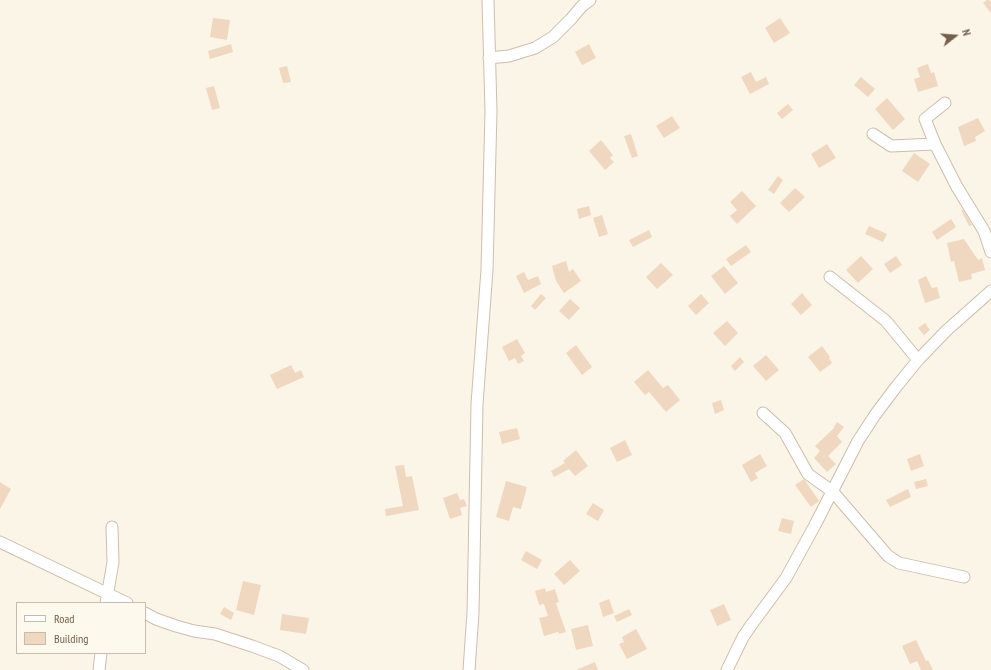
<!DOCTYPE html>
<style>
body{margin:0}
#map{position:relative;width:991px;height:670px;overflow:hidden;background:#fbf5e7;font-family:"PT Sans Narrow",sans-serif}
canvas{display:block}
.legend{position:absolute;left:16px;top:602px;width:130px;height:52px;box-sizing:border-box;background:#fef9ed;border:1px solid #c7bbad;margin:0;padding:5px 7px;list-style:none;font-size:12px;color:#745e4c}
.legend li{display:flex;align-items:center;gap:8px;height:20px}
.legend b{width:20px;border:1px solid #c7bbad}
.north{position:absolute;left:935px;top:16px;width:40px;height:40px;-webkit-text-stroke:3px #fef9ed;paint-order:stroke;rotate:73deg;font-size:11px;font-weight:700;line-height:16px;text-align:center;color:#745e4c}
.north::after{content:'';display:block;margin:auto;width:14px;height:18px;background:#745e4c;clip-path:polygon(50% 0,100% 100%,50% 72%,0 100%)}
</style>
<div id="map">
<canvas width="991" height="670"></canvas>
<ul class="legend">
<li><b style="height:5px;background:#fff"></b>Road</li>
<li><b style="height:11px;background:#f0d7bf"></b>Building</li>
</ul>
<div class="north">N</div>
</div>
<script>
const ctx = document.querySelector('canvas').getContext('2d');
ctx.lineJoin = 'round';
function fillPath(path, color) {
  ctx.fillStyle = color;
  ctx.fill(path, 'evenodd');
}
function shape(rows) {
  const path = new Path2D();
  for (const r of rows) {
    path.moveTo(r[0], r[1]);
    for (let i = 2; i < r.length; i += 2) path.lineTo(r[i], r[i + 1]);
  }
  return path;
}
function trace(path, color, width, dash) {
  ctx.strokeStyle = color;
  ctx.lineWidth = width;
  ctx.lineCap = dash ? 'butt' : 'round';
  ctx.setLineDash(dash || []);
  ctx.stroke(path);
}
const building = shape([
 [987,0,989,0,991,2,991,13,983,3],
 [213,18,230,20,227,40,210,37],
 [780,18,790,33,774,43,765,28],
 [231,44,233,52,210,59,208,51],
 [589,44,596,58,582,65,575,52],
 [928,64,931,73,934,72,938,86,918,92,914,79,920,77,917,68],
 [287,66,291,82,283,83,279,68],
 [751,72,756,82,766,77,769,84,750,94,741,77],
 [861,77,875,89,868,97,854,85],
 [214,86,220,108,212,110,206,88],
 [887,98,905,119,893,130,875,109],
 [788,104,793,110,782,119,777,113],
 [672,116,680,128,664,138,656,126],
 [978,118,985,131,975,137,976,141,964,146,958,127],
 [631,134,638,156,632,158,624,136],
 [601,140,613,155,610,158,614,162,605,170,589,151],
 [827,144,836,158,819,168,811,154],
 [914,153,930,164,918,182,902,171],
 [778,176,783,180,774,194,768,190],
 [795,188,805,197,789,212,780,203],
 [742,191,756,206,737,224,730,216,737,210,730,202],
 [589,206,591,215,579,219,577,209],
 [961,210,963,210,972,225,969,226],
 [602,215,608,234,599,237,593,218],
 [951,219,956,227,937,240,932,232],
 [869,226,887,234,883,242,865,234],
 [649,230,652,237,633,247,629,240],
 [964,239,976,257,979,260,982,258,985,270,971,274,972,279,959,282,954,261,951,262,947,243],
 [746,245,751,252,731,266,726,259],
 [861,256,873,269,858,283,846,270],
 [896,256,902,265,890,273,884,264],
 [566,261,569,272,573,269,581,281,564,293,556,281,552,266],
 [661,263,673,275,657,289,646,277],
 [724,266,738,283,725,294,711,276],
 [524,272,528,280,538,276,541,284,524,293,516,276],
 [926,276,932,288,937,287,940,298,925,303,918,280],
 [802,293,812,305,801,315,791,304],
 [541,294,546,298,535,310,531,306],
 [701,294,709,303,696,315,688,306],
 [570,299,580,308,569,320,559,311],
 [727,321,738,333,725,346,713,333],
 [925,323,930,330,924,335,918,328],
 [517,339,525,353,521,356,524,361,518,364,515,358,509,361,502,347],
 [576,345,592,367,582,375,566,353],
 [822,346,830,357,829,358,832,363,820,372,808,357],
 [766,355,779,370,766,381,753,366],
 [740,357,744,362,735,371,731,366],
 [291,365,295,373,301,370,304,377,277,389,270,375],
 [648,370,663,388,668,385,680,400,666,412,649,392,645,395,634,382],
 [721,400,724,410,715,414,712,403],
 [837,422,844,427,837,436,842,442,828,456,836,464,827,472,814,458,820,451,815,446,834,428,834,427],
 [517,428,520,439,502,444,499,432],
 [625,440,632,455,617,462,610,448],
 [576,450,588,466,575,476,569,469,554,477,551,471,565,463,563,461],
 [760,454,767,466,755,473,758,478,751,482,742,465],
 [920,454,924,466,911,471,907,459],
 [404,465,406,477,412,476,419,510,386,516,385,509,403,506,395,466],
 [804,479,819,501,811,507,795,485],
 [926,479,928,486,916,489,914,482],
 [506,481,527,487,521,509,513,507,509,521,496,517],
 [0,482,11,489,0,509],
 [908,489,911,497,890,507,886,500],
 [457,493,460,500,464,499,467,506,460,508,462,515,450,519,443,498],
 [593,503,604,510,598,521,586,514],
 [782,518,794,521,791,534,778,531],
 [526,551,542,560,537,569,521,560],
 [570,560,580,571,564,585,554,574],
 [243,581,261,585,254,615,236,610],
 [545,588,546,592,555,589,559,602,556,603,566,632,559,634,558,632,544,636,539,618,548,616,544,604,539,605,535,591],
 [609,599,614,613,603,617,599,603],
 [724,604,731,620,717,626,710,610],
 [224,607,234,613,231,620,220,614],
 [629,609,632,615,617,622,614,616],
 [282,614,309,618,306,634,280,630],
 [588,625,593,646,576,650,571,629],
 [636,629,647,649,627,659,619,644,624,642,622,637],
 [916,640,926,661,928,660,933,670,921,670,917,661,910,664,902,646],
 [595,662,598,670,576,670]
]);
const minor = shape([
 [489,58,509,56,535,48,553,37,571,19,582,6,590,0],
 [945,103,925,119,935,144,957,187,984,231,991,252],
 [873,134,891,146,935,144],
 [830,277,886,321,918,360],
 [763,413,785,433,808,474,833,492,888,556,899,563,964,577],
 [0,542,127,603],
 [106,603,113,562,112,527],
 [145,613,156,619,176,626,194,631,215,634,252,646,279,656,303,670],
 [99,670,101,653],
 [469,670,473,613,477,404,487,270,491,111,488,0],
 [727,670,743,637,752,624,786,578,815,525,858,441,875,415,896,387,918,360,947,330,991,291]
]);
fillPath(building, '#f0d7bf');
trace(minor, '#cdbead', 13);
trace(minor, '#fff', 11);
</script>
